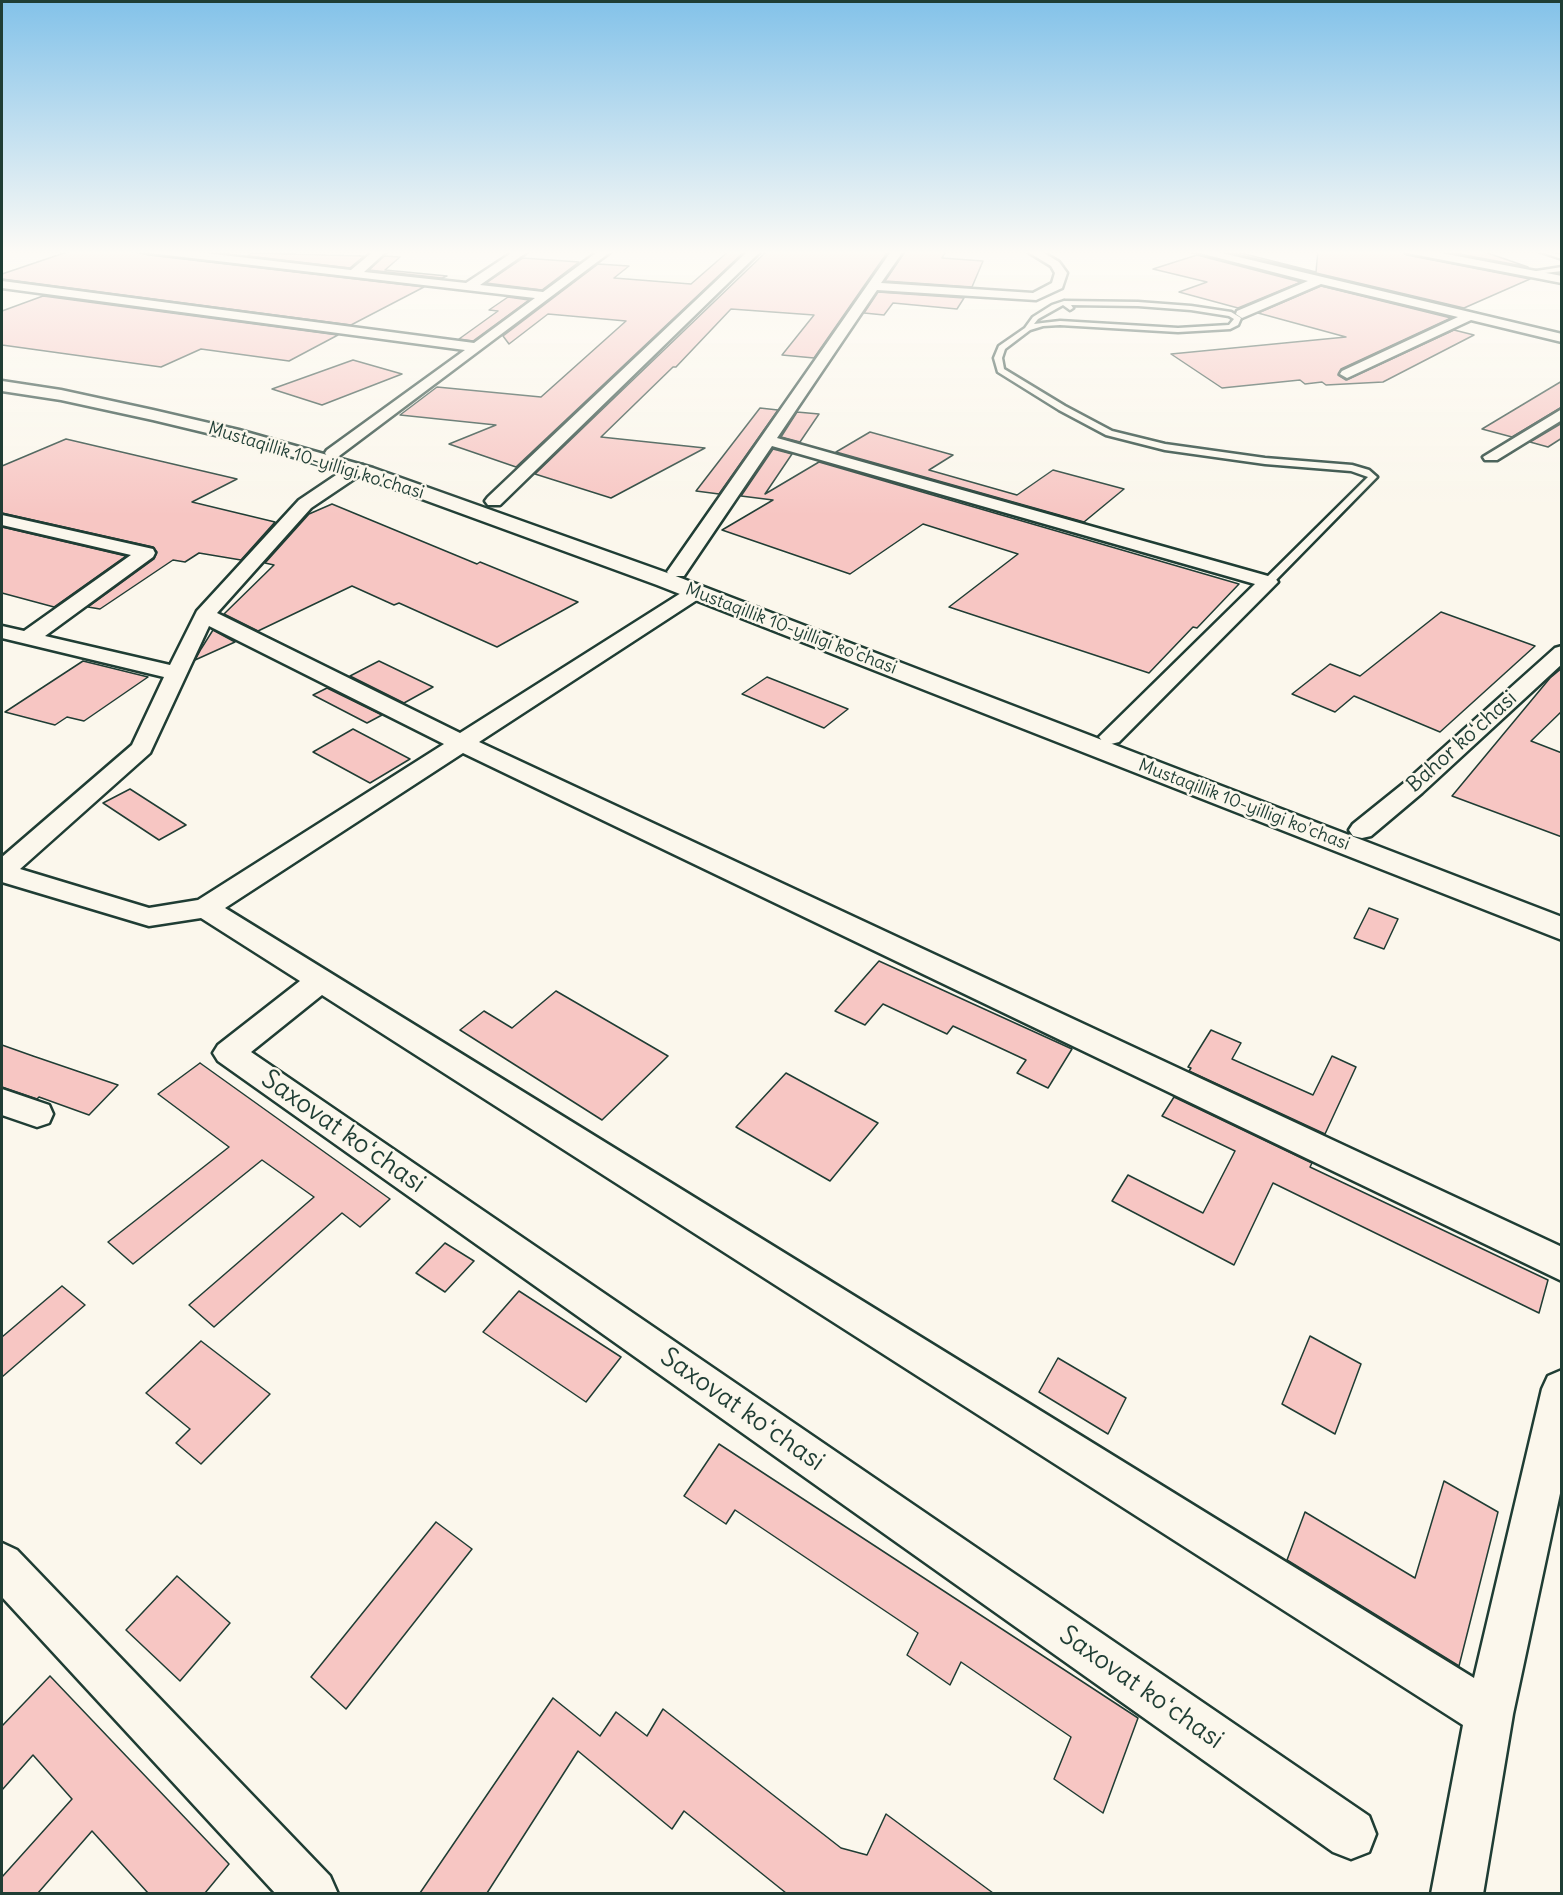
<!DOCTYPE html>
<meta charset="utf-8">
<style>
body{margin:0}
#map{position:relative;width:1563px;height:1895px;overflow:hidden;background:#fbf7ec;font-family:Delius,sans-serif}
canvas{display:block}
.frame{position:absolute;inset:0;border:3px solid #1f3d34;pointer-events:none}
</style>
<div id="map">
<canvas width="1563" height="1895"></canvas>
<div class="frame"></div>
</div>
<script>
const ctx = document.querySelector('canvas').getContext('2d');
ctx.lineJoin = 'round';
function fillPath(path, color) {
  ctx.fillStyle = color;
  ctx.fill(path, 'evenodd');
}
function shape(rows) {
  const path = new Path2D();
  for (const r of rows) {
    path.moveTo(r[0], r[1]);
    for (let i = 2; i < r.length; i += 2) path.lineTo(r[i], r[i + 1]);
  }
  return path;
}
function trace(path, color, width, dash) {
  ctx.strokeStyle = color;
  ctx.lineWidth = width;
  ctx.lineCap = dash ? 'butt' : 'round';
  ctx.setLineDash(dash || []);
  ctx.stroke(path);
}
function write(font, color, halo, rows, align = 'center') {
  ctx.font = font + ' Delius,sans-serif';
  ctx.lineWidth = 5;
  ctx.setLineDash([]);
  ctx.textBaseline = 'middle';
  ctx.strokeStyle = halo;
  ctx.fillStyle = color;
  for (const [text, x, y, turn = 0] of rows) {
    ctx.save();
    ctx.translate(x, y);
    ctx.rotate((+turn || 0) * Math.PI / 180);
    ctx.textAlign = isNaN(turn) ? turn : align;
    if (halo) ctx.strokeText(text, 0, 0);
    ctx.fillText(text, 0, 0);
    ctx.restore();
  }
}
const building = shape([
 [73,250,124,250,149,255,424,287,351,325,2,279,2,274,73,250],
 [730,250,745,251,516,467,449,444,496,425,400,415,437,387,541,397,626,321,548,314,509,344,503,336,598,264,629,266,614,278,691,284,730,250],
 [768,250,889,250,814,358,782,355,814,315,731,309,676,367,673,367,601,437,705,448,611,498,535,474,768,250],
 [906,250,947,250,942,258,983,261,972,287,885,281,906,250],
 [1219,250,1229,250,1316,272,1318,250,1399,250,1407,255,1530,279,1464,308,1219,250],
 [1438,250,1479,250,1528,267,1438,250],
 [251,253,364,256,350,268,248,256,251,253],
 [1197,255,1301,282,1238,308,1179,292,1207,282,1153,269,1197,255],
 [384,256,400,257,385,270,447,276,442,278,369,270,384,256],
 [523,258,579,262,542,290,486,283,523,258],
 [1321,286,1451,318,1341,369,1338,375,1346,380,1454,330,1474,335,1383,382,1326,385,1322,382,1305,384,1300,380,1222,388,1171,354,1346,337,1258,313,1321,286],
 [878,292,964,298,957,309,893,303,884,315,864,313,878,292],
 [43,296,338,335,289,361,201,349,161,367,2,345,2,311,43,296],
 [508,297,529,300,473,341,459,339,498,311,489,310,508,297],
 [353,360,402,374,322,405,272,389,353,360],
 [1562,381,1562,407,1512,437,1482,429,1562,381],
 [760,408,778,410,719,494,696,491,760,408],
 [797,412,819,414,800,442,781,437,797,412],
 [1562,423,1562,438,1548,447,1530,442,1562,423],
 [870,432,953,455,929,470,1017,495,1053,470,1124,489,1084,522,836,452,870,432],
 [66,439,237,479,192,502,275,522,241,560,199,553,185,562,173,560,100,609,88,607,154,559,157,552,153,547,2,513,2,466,66,439],
 [773,449,792,454,765,494,819,462,1239,584,1197,628,1193,627,1149,673,949,607,1018,554,923,524,850,574,722,530,773,500,741,496,773,449],
 [332,504,477,564,480,562,578,602,497,647,399,603,394,605,352,586,258,631,224,614,274,565,265,563,309,514,332,504],
 [2,527,126,556,54,607,2,593,2,527],
 [1441,612,1535,646,1440,732,1354,696,1335,712,1292,694,1330,664,1360,676,1441,612],
 [213,630,235,642,195,660,201,649,213,630],
 [83,661,148,677,84,721,67,717,55,725,5,712,83,661],
 [379,661,433,687,404,703,350,676,379,661],
 [1562,668,1562,711,1531,741,1562,753,1562,837,1452,796,1550,678,1562,668],
 [767,677,848,709,824,728,742,694,767,677],
 [327,688,382,715,367,723,313,695,327,688],
 [353,729,410,759,370,783,313,752,353,729],
 [130,789,186,825,159,840,103,803,130,789],
 [1369,908,1398,919,1384,949,1354,938,1369,908],
 [879,961,971,1003,1072,1049,1048,1088,1017,1073,1026,1060,953,1026,947,1034,883,1004,865,1025,835,1011,879,961],
 [556,991,668,1056,602,1120,460,1030,484,1011,512,1028,556,991],
 [1211,1030,1241,1043,1232,1059,1313,1095,1332,1056,1356,1067,1325,1134,1189,1071,1191,1068,1188,1067,1211,1030],
 [2,1045,33,1056,118,1085,89,1115,39,1097,37,1099,2,1087,2,1045],
 [200,1063,390,1199,360,1227,342,1213,214,1327,189,1305,314,1197,262,1160,133,1264,108,1242,229,1147,158,1094,200,1063],
 [786,1073,878,1123,830,1181,736,1127,786,1073],
 [1174,1097,1312,1163,1310,1167,1548,1280,1539,1313,1273,1183,1234,1265,1112,1201,1128,1175,1203,1213,1235,1151,1162,1116,1174,1097],
 [445,1243,474,1261,445,1292,416,1273,445,1243],
 [62,1286,85,1305,2,1377,2,1337,62,1286],
 [519,1291,621,1357,586,1402,483,1332,519,1291],
 [1310,1336,1361,1364,1335,1434,1282,1404,1310,1336],
 [201,1341,270,1394,201,1464,176,1443,190,1429,146,1393,201,1341],
 [1058,1358,1126,1398,1108,1434,1039,1392,1058,1358],
 [719,1444,1138,1718,1103,1813,1054,1779,1071,1737,961,1662,950,1685,907,1655,918,1633,735,1510,726,1524,684,1496,719,1444],
 [1444,1481,1498,1512,1459,1666,1287,1560,1305,1512,1415,1578,1444,1481],
 [436,1522,472,1549,346,1709,311,1677,436,1522],
 [177,1576,230,1623,180,1681,126,1630,177,1576],
 [50,1676,229,1864,205,1893,148,1893,92,1831,38,1893,2,1893,2,1877,72,1799,33,1755,2,1790,2,1726,50,1676],
 [553,1698,600,1736,616,1712,647,1736,663,1709,841,1848,867,1855,886,1814,993,1893,786,1893,684,1811,672,1829,578,1751,487,1893,420,1893,553,1698]
]);
const lane = shape([
 [1537,250,1562,255,1562,259,1538,251,1537,250],
 [1562,267,1562,271,1527,275,1524,273,1562,267],
 [1064,301,1138,302,1191,306,1231,312,1241,318,1238,325,1230,329,1178,332,1060,325,1043,326,1030,330,1005,349,1002,358,1004,369,1065,406,1112,431,1165,444,1265,458,1352,465,1369,470,1377,477,1272,584,1264,584,1264,580,1368,477,1351,471,1265,464,1165,450,1106,435,1059,410,998,372,994,358,999,346,1025,328,1033,317,1052,305,1064,301],
 [1063,305,1070,310,1073,308,1071,305,1138,306,1191,310,1229,316,1234,319,1229,325,1178,328,1060,321,1034,324,1038,319,1063,305]
]);
const street = shape([
 [143,250,179,250,351,270,375,250,388,250,364,272,466,283,516,250,530,250,480,285,543,292,600,250,613,250,339,456,333,458,327,456,325,453,327,450,465,350,2,288,2,281,474,343,535,298,149,253,143,250],
 [749,250,762,250,500,505,488,505,485,501,488,497,749,250],
 [892,250,904,250,881,283,1033,293,1052,283,1055,273,1051,266,1025,250,1039,250,1059,262,1067,273,1062,288,1036,300,877,290,777,438,1275,578,1278,582,1119,742,1111,744,1103,742,1099,737,1255,584,772,446,684,576,670,576,667,572,892,250],
 [1188,250,1209,250,1562,334,1562,342,1471,320,1347,378,1340,374,1342,371,1458,317,1321,284,1242,318,1236,314,1237,311,1308,281,1188,250],
 [1401,250,1425,250,1562,276,1562,283,1407,253,1401,250],
 [1562,409,1562,420,1497,460,1485,460,1483,457,1562,409],
 [357,464,363,465,365,469,363,473,311,508,217,613,460,733,689,588,703,588,706,592,703,596,479,742,1562,1247,1562,1281,463,753,225,908,1474,1678,1542,1389,1548,1376,1562,1370,1562,1484,1513,1714,1483,1894,1431,1894,1463,1725,322,995,251,1052,1369,1816,1376,1834,1369,1852,1351,1859,1333,1852,218,1061,213,1053,218,1045,300,981,201,918,149,926,2,882,2,857,132,745,164,677,2,638,2,626,24,631,131,555,2,525,2,515,153,549,155,553,153,557,45,636,170,665,197,611,299,500,351,465,357,464],
 [209,626,444,744,198,900,149,908,20,869,150,753,209,626],
 [1562,646,1562,664,1422,793,1371,836,1362,838,1353,836,1349,830,1353,824,1404,783,1555,648,1562,646],
 [2,1089,49,1105,53,1114,49,1123,37,1127,2,1115,2,1089],
 [2,1543,17,1550,330,1876,338,1894,276,1894,2,1597,2,1543]
]);
const secondary = shape([
 [2,381,61,390,153,410,239,430,373,468,673,575,1562,917,1562,940,657,585,359,476,228,438,153,420,61,400,2,391,2,381]
]);
const farStreetnames = [
 ["Mustaqillik 10-yilligi ko'chasi",316,461,17],
 ["Mustaqillik 10-yilligi ko'chasi",791,629,21],
 ["Mustaqillik 10-yilligi ko'chasi",1244,805,21]
];
const streetNames = [
 ["Bahor koʻchasi",1462,742,-42]
];
const nearStreetnames = [
 ["Saxovat koʻchasi",343,1132,35],
 ["Saxovat koʻchasi",742,1410,35],
 ["Saxovat koʻchasi",1141,1688,35]
];
fillPath(building, '#f7c6c3');
trace(building, '#1f3d34', 1.5);
trace(lane, '#1f3d34', 5);
trace(street, '#1f3d34', 5);
trace(secondary, '#1f3d34', 5);
fillPath(lane, '#fbf7ec');
fillPath(street, '#fbf7ec');
fillPath(secondary, '#fbf7ec');
const sky = ctx.createLinearGradient(0, 0, 0, 515);
sky.addColorStop(0, '#83c2e9');
sky.addColorStop(0.49, '#fdfbf6');
sky.addColorStop(1, '#fdfbf600');
ctx.fillStyle = sky;
ctx.fillRect(0, 0, 1563, 515);
write('18px', '#1f3d34', '#fbf7ec', farStreetnames);
write('21px', '#1f3d34', '#fbf7ec', streetNames);
write('26px', '#1f3d34', '#fbf7ec', nearStreetnames);
</script>
